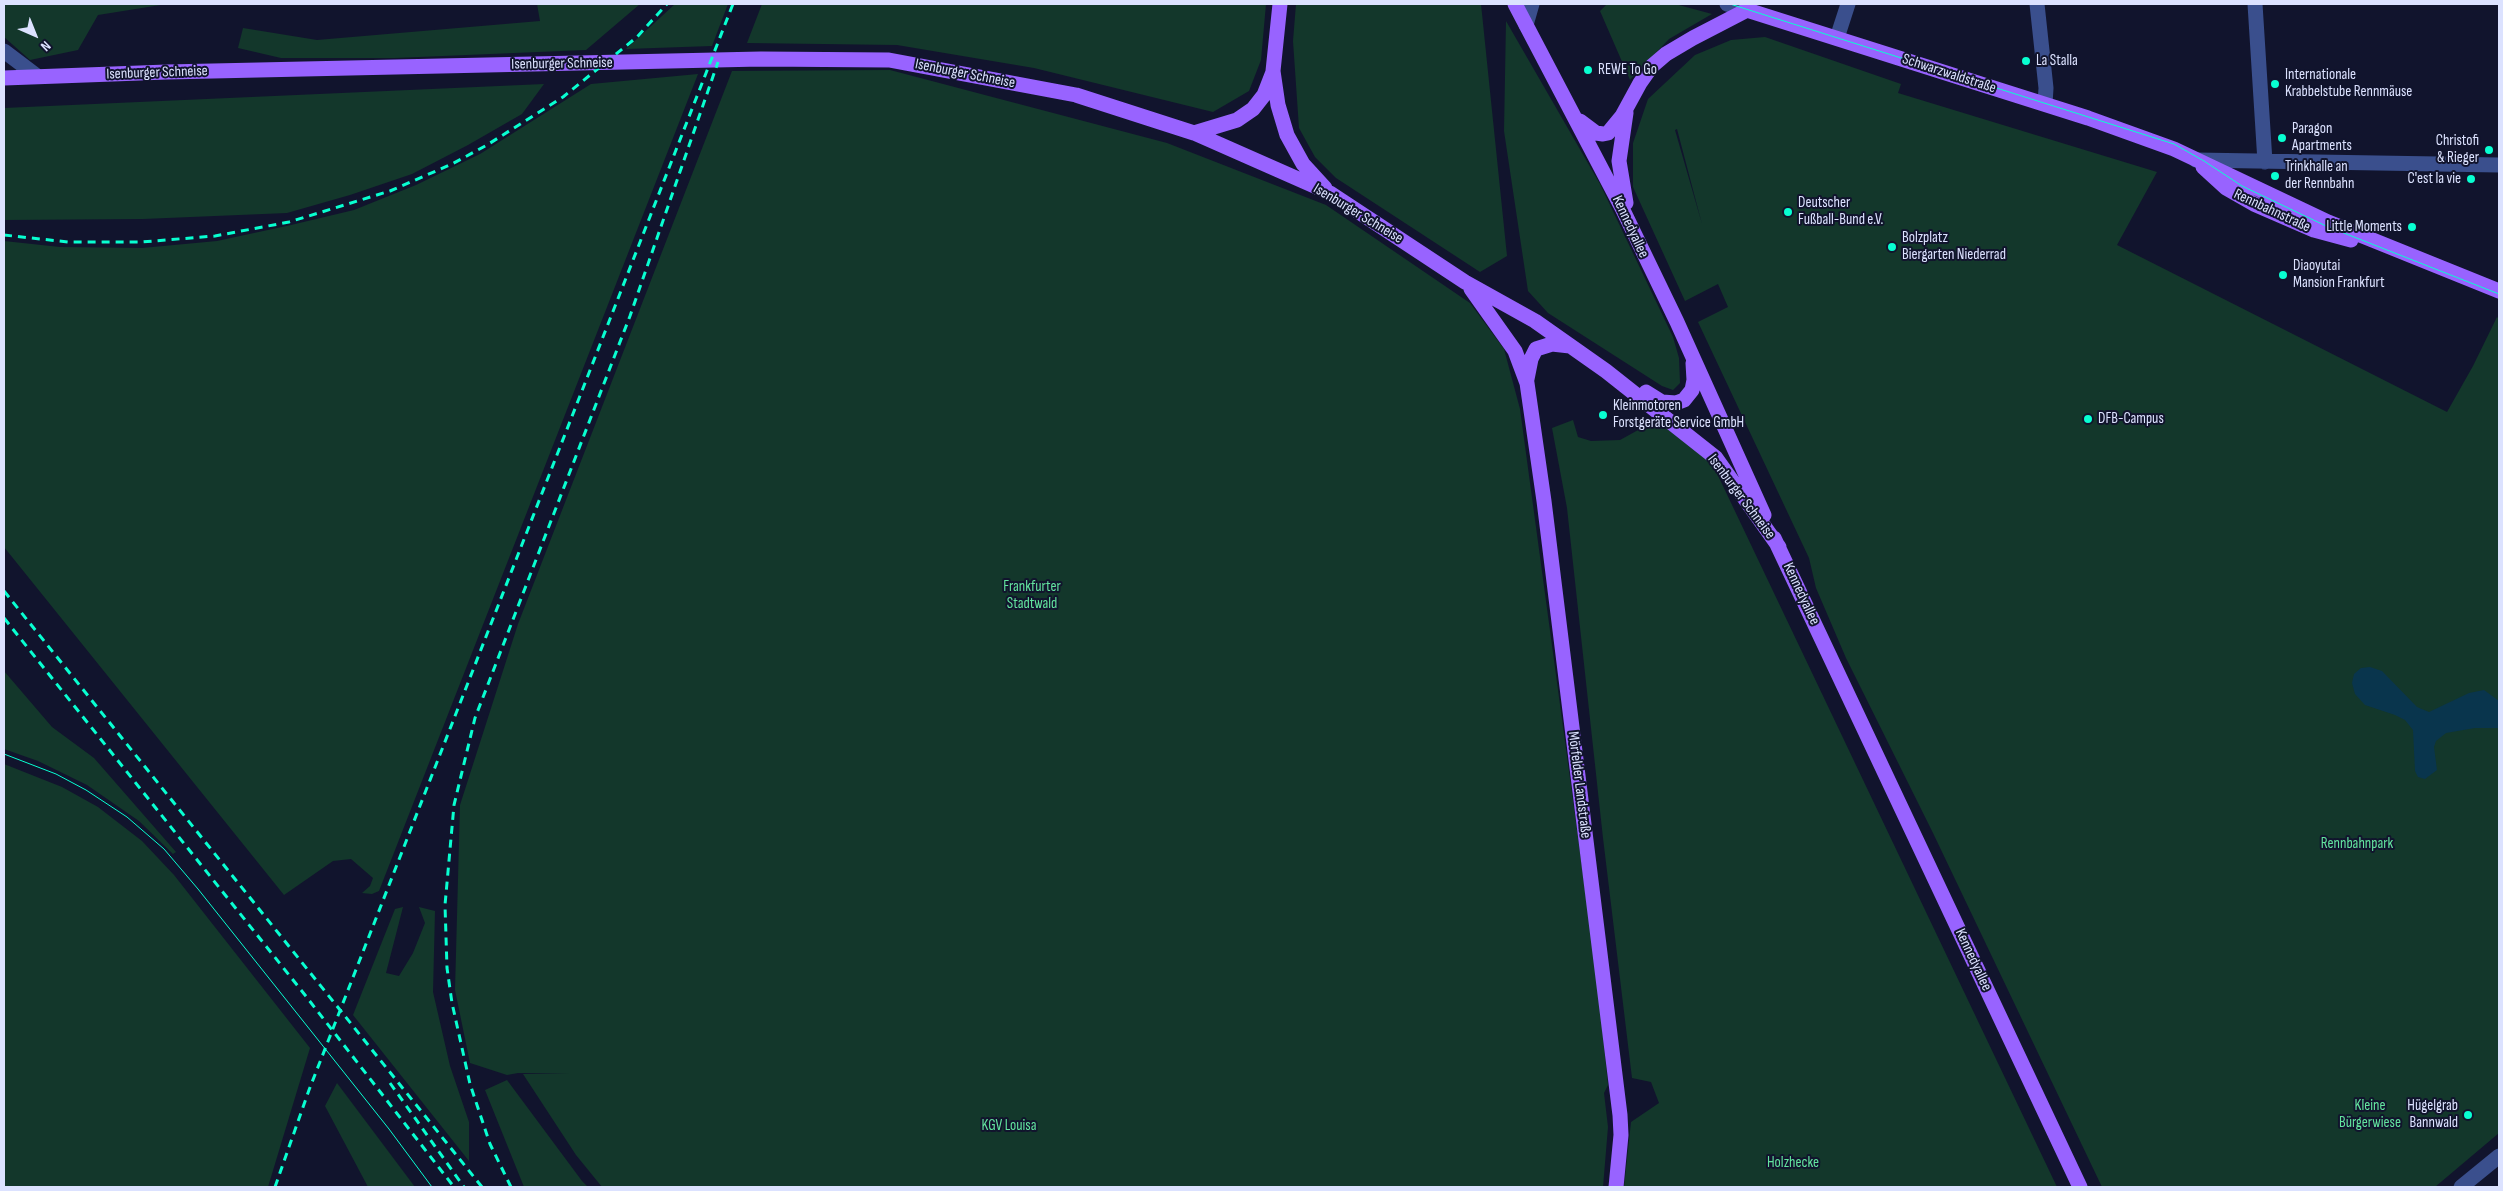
<!DOCTYPE html>
<meta charset="utf-8">
<style>
body{margin:0}
#map{position:relative;width:2503px;height:1191px;overflow:hidden;background:#11142d;font-family:"Sofia Sans Condensed",sans-serif}
canvas{display:block}
.frame{position:absolute;inset:0;border:5px solid #dce2ff;pointer-events:none}
.north{position:absolute;left:10px;top:10px;width:50px;height:50px;-webkit-text-stroke:4px #11142d;paint-order:stroke;rotate:136deg;font-size:14px;font-weight:700;line-height:20px;text-align:center;color:#dce2ff}
.north::after{content:'';display:block;margin:auto;width:18px;height:22px;background:#dce2ff;clip-path:polygon(50% 0,100% 100%,50% 72%,0 100%)}
</style>
<div id="map">
<canvas width="2503" height="1191"></canvas>
<div class="frame"></div>
<div class="north">N</div>
</div>
<script>
const ctx = document.querySelector('canvas').getContext('2d');
ctx.lineJoin = 'round';
function fillPath(path, color) {
  ctx.fillStyle = color;
  ctx.fill(path, 'evenodd');
}
function shape(rows) {
  const path = new Path2D();
  for (const r of rows) {
    path.moveTo(r[0], r[1]);
    for (let i = 2; i < r.length; i += 2) path.lineTo(r[i], r[i + 1]);
  }
  return path;
}
function trace(path, color, width, dash) {
  ctx.strokeStyle = color;
  ctx.lineWidth = width;
  ctx.lineCap = dash ? 'butt' : 'round';
  ctx.setLineDash(dash || []);
  ctx.stroke(path);
}
function write(font, color, halo, rows, align = 'center') {
  ctx.font = font + ' "Sofia Sans Condensed",sans-serif';
  ctx.lineWidth = 4;
  ctx.setLineDash([]);
  ctx.textBaseline = 'middle';
  ctx.strokeStyle = halo;
  ctx.fillStyle = color;
  for (const [text, x, y, turn = 0] of rows) {
    ctx.save();
    ctx.translate(x, y);
    ctx.rotate((+turn || 0) * Math.PI / 180);
    ctx.textAlign = isNaN(turn) ? turn : align;
    if (halo) ctx.strokeText(text, 0, 0);
    ctx.fillText(text, 0, 0);
    ctx.restore();
  }
}
const green = shape([
 [4,4,167,4,98,15,78,50,30,60,4,37],
 [537,4,640,4,586,50,395,58,281,58,238,48,243,28,317,40,540,21],
 [675,4,728,4,712,46,626,49],
 [762,4,1266,4,1261,60,1249,91,1213,112,1034,68,897,45,747,43],
 [1296,4,1481,4,1507,256,1480,272,1336,178,1315,157,1299,128,1293,41],
 [1607,4,1675,4,1712,14,1669,39,1630,80,1600,11],
 [1506,21,1600,184,1673,337,1679,358,1680,383,1673,390,1662,386,1548,313,1528,291,1504,131],
 [1765,37,1901,84,1898,93,2157,172,2117,245,2447,412,2473,366,2497,317,2499,319,2499,1133,2435,1187,2102,1187,1933,833,1846,658,1816,588,1809,558,1698,322,1728,307,1718,284,1685,301,1633,187,1633,143,1648,99,1695,55,1731,40],
 [1677,129,1702,224,1675,130],
 [890,70,1167,143,1326,205,1470,303,1504,349,1520,409,1597,978,1608,1085,1604,1093,1608,1127,1603,1187,602,1187,576,1155,523,1074,569,1073,518,1073,507,1075,470,1063,455,990,460,805,518,624,732,71],
 [698,74,379,891,372,894,362,893,370,886,373,878,351,859,333,861,284,895,4,547,4,241,60,247,142,248,217,241,291,225,354,210,416,185,480,154,591,84],
 [544,84,522,114,468,145,412,174,350,195,287,213,143,219,4,220,4,108],
 [1573,420,1578,437,1591,441,1620,440,1640,429,1664,426,1712,463,2057,1187,1624,1187,1631,1122,1659,1103,1651,1082,1632,1078,1603,838,1567,508,1552,428],
 [4,671,52,727,94,758,176,852,173,854,139,821,87,785,38,761,4,749],
 [4,764,62,787,98,807,142,841,174,875,310,1048,268,1187,4,1187],
 [403,907,386,973,399,976,413,953,425,923,419,907,435,911,433,992,450,1066,469,1122,469,1161,353,1015,395,909],
 [507,1080,582,1181,588,1187,524,1187,485,1090],
 [337,1083,415,1187,368,1187,325,1106]
]);
const water = shape([
 [2370,667,2382,671,2417,707,2429,712,2469,693,2484,690,2499,701,2499,728,2475,728,2446,733,2436,741,2434,747,2437,770,2425,779,2418,777,2415,771,2413,730,2405,720,2395,715,2365,705,2355,694,2352,683,2354,674,2361,668]
]);
const minor = shape([
 [1727,4,1747,10],
 [2037,4,2046,88,2045,104],
 [2255,4,2265,162],
 [1526,25,1532,4],
 [1837,38,1848,4],
 [4,51,37,76],
 [2196,160,2499,165],
 [2461,1187,2499,1156]
]);
const major = shape([
 [1280,4,1273,71,1278,105,1287,135,1303,164,1325,188],
 [1515,4,1622,208,1677,322,1764,515],
 [4,78,167,72,761,59,889,60,1076,95,1194,133,1330,193,1465,282,1535,321,1606,371,1716,458,1779,547],
 [1626,113,1619,161,1626,203],
 [1580,121,1596,133,1603,134,1608,133,1622,116,1640,83,1652,66,1666,54,1693,38,1747,10,2088,118,2174,149,2328,222,2499,291],
 [1194,133,1237,120,1253,109,1264,95,1273,72],
 [2203,167,2226,188,2254,204,2314,230,2351,240],
 [1471,289,1515,351,1527,383,1544,501,1620,1115,1621,1135,1616,1187],
 [1527,379,1531,359,1536,349,1552,344,1570,346],
 [1646,392,1662,402,1676,403,1684,400,1692,390,1694,380,1693,363],
 [1774,538,2080,1187]
]);
const tram = shape([
 [1730,4,2174,144,2204,161,2242,186,2326,226,2499,294],
 [4,754,56,774,86,790,127,817,164,849,198,889,389,1129,432,1187]
]);
const rail = shape([
 [4,235,68,242,141,242,215,236,289,222,390,191,452,164,487,145,563,97,637,37,667,4],
 [4,591,482,1187],
 [4,618,305,995,454,1187],
 [390,1083,464,1187],
 [275,1187,309,1090,733,4],
 [511,1187,490,1144,470,1084,452,1003,447,968,445,905,454,805,475,718,630,316,718,62]
]);
const markers = [
 [2026,61,5,"#08ffd1"],
 [1588,70,5,"#08ffd1"],
 [2275,84,5,"#08ffd1"],
 [2282,138,5,"#08ffd1"],
 [2489,150,5,"#08ffd1"],
 [2275,176,5,"#08ffd1"],
 [2471,179,5,"#08ffd1"],
 [1788,212,5,"#08ffd1"],
 [2412,227,5,"#08ffd1"],
 [1892,247,5,"#08ffd1"],
 [2283,275,5,"#08ffd1"],
 [1603,415,5,"#08ffd1"],
 [2088,419,5,"#08ffd1"],
 [2468,1115,5,"#08ffd1"]
];
const poiNames = [
 ["La Stalla",2036,61],
 ["REWE To Go",1598,70],
 ["Internationale",2285,75],
 ["Krabbelstube Rennmäuse",2285,92],
 ["Paragon",2292,129],
 ["Apartments",2292,146],
 ["Christofi",2479,141,"right"],
 ["& Rieger",2479,158,"right"],
 ["Trinkhalle an",2285,167],
 ["der Rennbahn",2285,184],
 ["C'est la vie",2461,179,"right"],
 ["Deutscher",1798,203],
 ["Fußball-Bund e.V.",1798,220],
 ["Little Moments",2402,227,"right"],
 ["Bolzplatz",1902,238],
 ["Biergarten Niederrad",1902,255],
 ["Diaoyutai",2293,266],
 ["Mansion Frankfurt",2293,283],
 ["Kleinmotoren",1613,406],
 ["Forstgeräte Service GmbH",1613,423],
 ["DFB-Campus",2098,419],
 ["Hügelgrab",2458,1106,"right"],
 ["Bannwald",2458,1123,"right"]
];
const streetNames = [
 ["Isenburger Schneise",562,64,-1],
 ["Isenburger Schneise",157,73,-2],
 ["Isenburger Schneise",965,74,11],
 ["Schwarzwaldstraße",1949,74,18],
 ["Rennbahnstraße",2272,211,25],
 ["Isenburger Schneise",1358,214,31],
 ["Kennedyallee",1630,227,65],
 ["Isenburger Schneise",1741,497,53],
 ["Kennedyallee",1801,594,65],
 ["Mörfelder Landstraße",1579,785,83],
 ["Kennedyallee",1973,960,65]
];
const parkNames = [
 ["Frankfurter",1032,587],
 ["Stadtwald",1032,604],
 ["Rennbahnpark",2357,844],
 ["Kleine",2370,1106],
 ["Bürgerwiese",2370,1123],
 ["KGV Louisa",1009,1126],
 ["Holzhecke",1793,1163]
];
fillPath(green, '#13372b');
fillPath(water, '#09354d');
trace(minor, '#3a4f8d', 15);
trace(major, '#9863ff', 15);
trace(tram, '#08ffd1', 1);
trace(rail, '#08ffd1', 3, [8, 6]);
for (const [x, y, r, color] of markers) {
  const dot = new Path2D();
  dot.arc(x, y, r, 0, 2 * Math.PI);
  ctx.fillStyle = color;
  ctx.fill(dot);
  trace(dot, '#11142d', 2);
}
write('15px', '#dce2ff', '#11142d', poiNames, 'left');
write('15px', '#dce2ff', '#11142d', streetNames);
write('15px', '#63e59f', '#11142d', parkNames);
</script>
